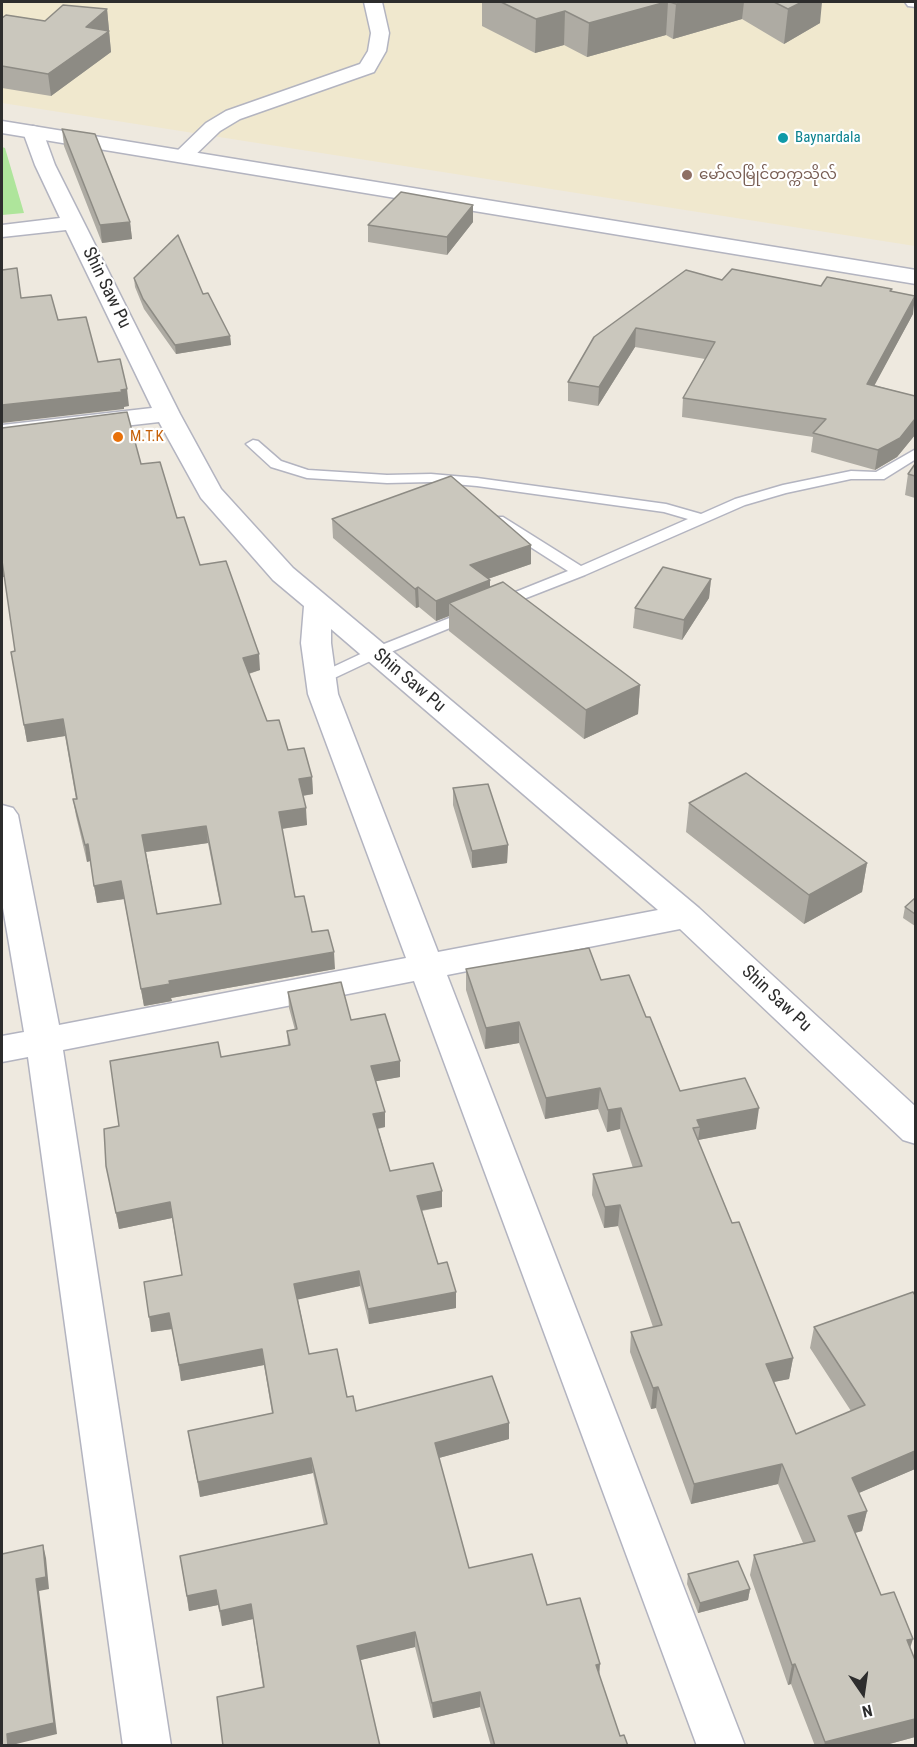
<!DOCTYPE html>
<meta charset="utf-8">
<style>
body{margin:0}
#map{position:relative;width:917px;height:1747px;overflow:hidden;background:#eee9df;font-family:"Roboto Condensed",sans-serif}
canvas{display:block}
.frame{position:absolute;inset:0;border:3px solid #2d2d2d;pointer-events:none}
.north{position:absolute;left:833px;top:1663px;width:60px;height:60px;-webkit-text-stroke:4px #fff;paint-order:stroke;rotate:167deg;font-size:16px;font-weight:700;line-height:24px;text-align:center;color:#2d2d2d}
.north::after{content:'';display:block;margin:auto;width:21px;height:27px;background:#2d2d2d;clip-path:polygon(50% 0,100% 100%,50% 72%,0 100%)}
</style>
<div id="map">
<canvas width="917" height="1747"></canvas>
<div class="frame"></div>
<div class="north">N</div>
</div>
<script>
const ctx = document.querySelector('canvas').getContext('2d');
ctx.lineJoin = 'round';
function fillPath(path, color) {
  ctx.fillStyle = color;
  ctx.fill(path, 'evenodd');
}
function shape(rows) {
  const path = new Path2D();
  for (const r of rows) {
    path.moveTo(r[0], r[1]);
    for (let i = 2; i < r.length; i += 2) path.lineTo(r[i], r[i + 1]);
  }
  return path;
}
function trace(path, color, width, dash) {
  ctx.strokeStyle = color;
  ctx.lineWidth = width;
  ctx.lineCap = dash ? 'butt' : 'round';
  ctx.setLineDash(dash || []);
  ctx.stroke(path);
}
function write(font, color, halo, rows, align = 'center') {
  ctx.font = font + ' "Roboto Condensed","Noto Sans Myanmar",sans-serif';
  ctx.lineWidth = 4.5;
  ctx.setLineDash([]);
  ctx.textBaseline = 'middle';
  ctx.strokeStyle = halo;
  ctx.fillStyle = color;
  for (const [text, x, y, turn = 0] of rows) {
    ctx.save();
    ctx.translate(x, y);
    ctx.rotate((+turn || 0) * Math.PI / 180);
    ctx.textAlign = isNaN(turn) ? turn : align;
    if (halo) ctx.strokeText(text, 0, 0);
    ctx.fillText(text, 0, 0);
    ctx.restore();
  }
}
const education = shape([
 [2,2,915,2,915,246,2,103]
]);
const green = shape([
 [2,147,5,148,24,213,2,215]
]);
const service = shape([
 [253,440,258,441,281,461,308,470,387,475,431,474,477,478,666,504,701,514,735,499,783,485,851,471,876,472,916,449,916,459,884,479,851,479,786,493,745,505,585,575,498,609,493,607,490,604,493,601,568,571,493,523,491,520,493,517,503,517,581,566,688,519,664,512,477,486,431,482,387,483,307,478,271,467,246,444,253,440],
 [472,609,477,611,480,614,477,617,381,656,328,681,316,681,314,678,316,675,369,650,472,609]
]);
const minor = shape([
 [364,2,382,2,389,33,386,51,374,72,240,119,220,131,190,160,183,162,176,160,173,156,176,152,206,123,226,111,360,64,368,51,371,33,364,2],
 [905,2,916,2,916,7,908,6,905,2],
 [33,126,40,128,43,132,55,165,180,414,221,489,293,568,699,908,916,1107,916,1144,903,1140,680,929,447,975,745,1746,697,1746,414,981,63,1050,171,1746,123,1746,28,1057,2,1062,2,1036,24,1032,2,902,2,805,13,808,18,815,59,1025,406,958,308,694,301,643,304,606,273,580,201,498,159,422,2,440,2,425,152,408,66,230,2,237,2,225,60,218,35,165,23,132,26,128,33,126],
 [331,629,658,910,438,952,338,694,331,643,331,629]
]);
const secondary = shape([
 [2,121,916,270,916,284,2,133,2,121]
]);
const wall = shape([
 [482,2,774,2,820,23,784,44,742,19,673,39,666,35,587,57,564,45,535,53,482,26],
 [107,9,111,52,51,96,2,88,2,18,45,21],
 [62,129,130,222,132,239,102,243,64,146],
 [473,222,447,255,368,242,368,225],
 [134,278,203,294,230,336,231,345,176,354,144,309,135,287],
 [722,280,821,286,892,289,891,291,913,314,874,385,915,396,915,435,897,457,875,470,811,452,813,437,682,417,683,398,705,359,635,347,598,406,568,401,568,382,594,337],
 [2,428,141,464,177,518,200,565,260,670,249,674,267,721,288,750,312,777,313,794,303,796,307,825,282,829,295,897,312,932,335,969,171,998,172,1001,144,1006,124,899,97,903,90,861,87,862,76,816,73,799,76,799,65,736,27,742,11,652,15,651,5,577,2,577],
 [208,843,220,904,157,914,146,852],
 [915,464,915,498,905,495,908,474],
 [332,519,531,564,488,579,490,587,640,685,638,714,584,739,449,631,449,616,436,621,419,607,416,608,333,538],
 [711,579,709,598,682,640,633,628,635,608],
 [453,788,508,845,507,863,472,868,453,805],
 [689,803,867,863,862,892,804,924,686,832],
 [915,898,915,926,903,918,905,907],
 [466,969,601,980,646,1017,680,1091,756,1129,698,1140,732,1223,793,1358,789,1379,774,1382,796,1434,851,1411,810,1348,814,1327,915,1469,859,1493,867,1511,862,1531,855,1533,881,1595,910,1648,915,1660,915,1737,882,1746,815,1746,791,1684,788,1685,750,1575,754,1555,803,1543,778,1484,691,1504,656,1408,651,1409,630,1352,631,1332,653,1327,618,1226,604,1228,592,1195,593,1174,633,1168,620,1129,607,1132,598,1109,545,1119,519,1043,485,1049,466,990],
 [288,992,351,1020,400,1077,376,1081,385,1127,378,1129,390,1171,442,1191,442,1207,422,1211,438,1264,456,1308,369,1324,360,1286,298,1299,309,1354,347,1397,356,1411,509,1439,439,1458,469,1568,547,1605,599,1676,620,1736,628,1746,491,1746,480,1707,433,1718,415,1647,360,1660,263,1688,253,1619,222,1626,218,1605,189,1611,180,1556,324,1525,313,1473,200,1497,188,1431,272,1413,264,1365,181,1381,172,1329,151,1332,182,1276,172,1218,119,1229,106,1166,119,1126,221,1057,288,1045,287,1031,295,1030,289,1008],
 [688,1574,750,1589,748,1600,698,1613,687,1584]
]);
const shadedWall = shape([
 [666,2,668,2,666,35,587,57,589,23],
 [686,2,744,2,742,19,673,39,676,4],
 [802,2,822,2,820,23,784,44,788,9],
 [107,9,109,30,108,31,109,31,111,52,51,96,48,74,86,27],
 [565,11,564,45,535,53,536,19],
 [473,205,473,222,447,255,447,237],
 [130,222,132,239,102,243,100,225],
 [915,296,913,314,865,403,867,384],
 [636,328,635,347,598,406,599,387],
 [230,336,231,345,176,354,175,345],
 [127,389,129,406,124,407,124,409,2,423,2,424,2,405],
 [915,419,915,435,897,457,875,470,878,450],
 [531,545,531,564,470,585,470,565],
 [2,561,5,577,2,577],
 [711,579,709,598,682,640,684,620],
 [490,580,490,600,449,603,449,616,436,621,436,601],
 [418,587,419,607,416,608,415,589],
 [259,654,260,670,244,675,243,658],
 [640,685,638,714,584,739,586,710],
 [63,719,65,736,27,742,24,725],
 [312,777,313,794,300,796,299,779],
 [306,808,307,825,280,829,279,812],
 [206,826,208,843,145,852,142,835],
 [88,844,90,861,87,862,85,845],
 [508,845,507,863,472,868,472,851],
 [867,863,862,892,804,924,809,895],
 [121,881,124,899,97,903,94,886],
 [334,952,335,969,171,998,172,1001,144,1006,141,989,169,981],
 [519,1022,519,1043,485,1049,486,1028],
 [400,1061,400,1077,372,1082,371,1066],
 [600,1088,598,1109,545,1119,546,1098],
 [621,1108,620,1129,607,1132,608,1110],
 [759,1108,756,1129,698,1140,700,1127,697,1120],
 [385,1112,385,1127,374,1129,373,1114],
 [442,1191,442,1207,417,1211,417,1196],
 [170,1202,172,1218,119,1229,116,1213],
 [620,1205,618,1226,604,1228,605,1207],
 [359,1271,360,1286,296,1300,294,1284],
 [456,1292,456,1308,369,1324,368,1309],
 [169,1313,172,1329,151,1332,149,1317],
 [262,1349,264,1365,181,1381,179,1365],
 [793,1358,789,1379,763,1384,766,1364],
 [658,1387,656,1408,651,1409,653,1388],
 [509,1423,509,1439,435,1459,435,1443],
 [915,1451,915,1469,847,1498,852,1478],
 [311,1458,313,1473,200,1497,198,1482],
 [782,1464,778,1484,691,1504,694,1484],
 [867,1511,862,1531,843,1536,848,1516],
 [43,1545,46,1558,49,1589,39,1591,57,1734,8,1746,7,1734],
 [750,1589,748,1600,698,1613,700,1603],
 [216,1590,218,1605,189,1611,187,1596],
 [251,1604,253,1619,222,1626,220,1611],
 [415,1632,415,1647,357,1661,357,1646],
 [913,1639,907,1658,907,1640],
 [600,1664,599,1679,596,1665],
 [795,1664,791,1684,788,1685,792,1665],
 [480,1692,480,1707,433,1718,432,1703],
 [915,1719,915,1737,882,1746,824,1746,825,1742]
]);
const building = shape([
 [501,2,666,2,589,23,565,11,536,19,501,2],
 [670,2,686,2,676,4,670,2],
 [774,2,802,2,788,9,774,2],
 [63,5,107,9,86,27,109,31,48,74,2,66,2,18,6,15,45,21,63,5],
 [62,129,95,134,130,222,100,225,62,129],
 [401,192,473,205,447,237,368,225,401,192],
 [178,235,203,294,208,293,230,336,175,345,143,299,134,278,178,235],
 [17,268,21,298,51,295,58,320,86,317,98,362,120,359,127,389,121,390,122,392,2,405,2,270,17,268],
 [732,269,821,286,827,277,892,289,890,291,915,296,867,384,915,396,915,419,900,438,878,450,813,433,826,419,683,398,715,342,636,328,599,387,568,382,594,337,686,270,722,280,732,269],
 [127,412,141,464,160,462,177,518,184,517,200,565,226,561,259,654,243,658,267,721,279,720,288,750,304,748,312,777,299,779,306,808,279,812,295,897,304,896,312,932,328,930,334,952,169,981,170,984,141,989,121,881,94,886,88,844,85,845,73,799,77,799,63,719,24,725,11,652,15,651,2,561,2,428,127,412],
 [206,826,221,904,157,914,142,835,206,826],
 [915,464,915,476,908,474,915,464],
 [451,476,531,545,470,565,490,580,436,601,418,587,415,589,332,519,451,476],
 [663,567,711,579,684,620,635,608,663,567],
 [503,582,640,685,586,710,449,603,503,582],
 [746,773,867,863,809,895,689,803,746,773],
 [488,784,508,845,472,851,453,788,488,784],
 [915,898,915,914,905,907,915,898],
 [589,948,601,980,629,975,646,1017,650,1017,680,1091,745,1078,759,1108,697,1120,700,1127,693,1128,732,1223,739,1222,793,1358,766,1364,796,1434,865,1405,814,1327,913,1292,915,1295,915,1451,852,1478,867,1511,848,1516,881,1595,894,1592,913,1639,907,1640,915,1660,915,1719,825,1742,795,1664,792,1665,754,1555,815,1541,782,1464,694,1484,658,1387,653,1388,631,1332,662,1325,620,1205,605,1207,593,1174,642,1166,621,1108,608,1110,600,1088,546,1098,519,1022,486,1028,466,969,589,948],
 [341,982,351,1020,385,1014,400,1061,371,1066,385,1112,373,1114,390,1171,433,1163,442,1191,417,1196,438,1264,447,1262,456,1292,368,1309,359,1271,294,1284,309,1354,337,1349,347,1397,353,1396,356,1411,492,1376,509,1423,435,1443,469,1568,532,1554,547,1605,580,1598,600,1664,596,1665,620,1736,624,1735,628,1746,495,1746,480,1692,432,1703,415,1632,357,1646,380,1746,223,1746,217,1697,264,1687,251,1604,220,1611,216,1590,187,1596,180,1556,327,1524,311,1458,198,1482,188,1431,273,1413,262,1349,179,1365,169,1313,149,1317,144,1282,182,1275,170,1202,116,1213,106,1166,104,1129,119,1126,110,1061,218,1042,221,1057,290,1045,287,1031,297,1029,288,992,341,982],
 [43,1545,46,1577,36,1579,54,1723,7,1734,8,1746,2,1746,2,1554,43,1545],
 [738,1561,750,1589,700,1603,688,1574,738,1561]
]);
const markers = [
 [783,138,6,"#0f9aa8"],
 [687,175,6,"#8d6e63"],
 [118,437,6,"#e8710a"]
];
const farCulturenames = [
 ["Baynardala",795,138]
];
const farEducationnames = [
 ["မော်လမြိုင်တက္ကသိုလ်",699,175]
];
const farFoodnames = [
 ["M.T.K",130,437]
];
const streetNames = [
 ["Shin Saw Pu",106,288,64],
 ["Shin Saw Pu",409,681,40],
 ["Shin Saw Pu",776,999,43]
];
fillPath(education, '#f0e8ce');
fillPath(green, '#aee59b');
trace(service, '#b3b4c0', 3);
trace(minor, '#b3b4c0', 3);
trace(secondary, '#b3b4c0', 3);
fillPath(service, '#fff');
fillPath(minor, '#fff');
fillPath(secondary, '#fff');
fillPath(wall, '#aeaba3');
fillPath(shadedWall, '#8d8b84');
fillPath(building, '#cac7bd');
trace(building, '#8d8b84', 1.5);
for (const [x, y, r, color] of markers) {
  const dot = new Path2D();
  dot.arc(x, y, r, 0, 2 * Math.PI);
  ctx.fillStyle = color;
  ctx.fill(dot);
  trace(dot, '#fff', 2);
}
write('15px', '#0d838f', '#fff', farCulturenames, 'left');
write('15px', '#785e54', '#fff', farEducationnames, 'left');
write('15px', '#c56008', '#fff', farFoodnames, 'left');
write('18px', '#2d2d2d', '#fff', streetNames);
</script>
